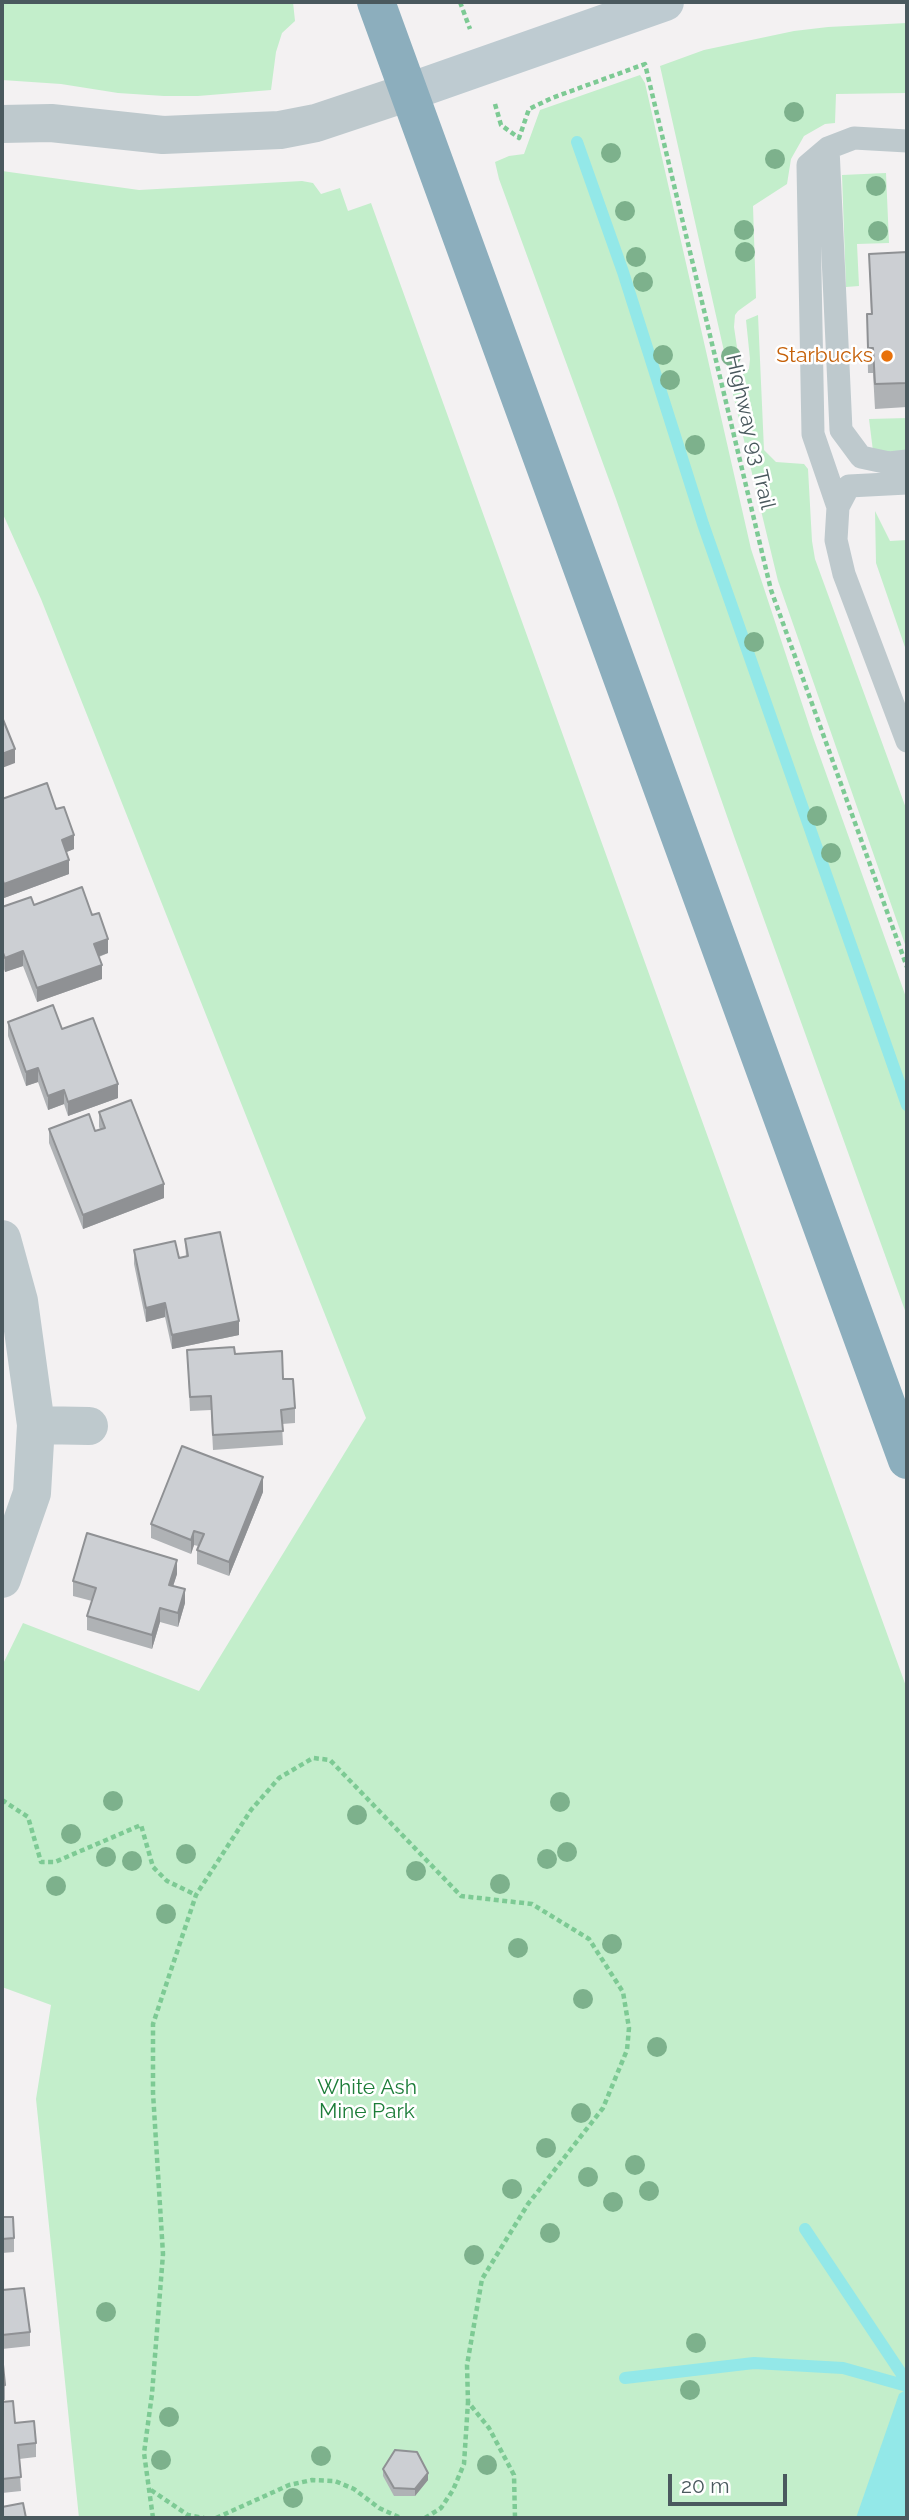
<!DOCTYPE html>
<style>
body{margin:0}
#map{position:relative;width:909px;height:2520px;overflow:hidden;background:#f3f1f2;font-family:Raleway,sans-serif}
canvas{display:block}
.frame{position:absolute;inset:0;border:4px solid #4a595e;pointer-events:none}
.scale{position:absolute;left:668px;top:2474px;width:119px;height:32px;box-sizing:border-box;border:4px solid #4a595e;border-top:0;padding-left:9px;font-size:21px;line-height:24px;white-space:nowrap;color:#4a595e;-webkit-text-stroke:5px #fff;paint-order:stroke}
</style>
<div id="map">
<canvas width="909" height="2520"></canvas>
<div class="frame"></div>
<div class="scale">20 m</div>
</div>
<script>
const ctx = document.querySelector('canvas').getContext('2d');
ctx.lineJoin = 'round';
function fillPath(path, color) {
  ctx.fillStyle = color;
  ctx.fill(path, 'evenodd');
}
function shape(rows) {
  const path = new Path2D();
  for (const r of rows) {
    path.moveTo(r[0], r[1]);
    for (let i = 2; i < r.length; i += 2) path.lineTo(r[i], r[i + 1]);
  }
  return path;
}
function trace(path, color, width, dash) {
  ctx.strokeStyle = color;
  ctx.lineWidth = width;
  ctx.lineCap = dash ? 'butt' : 'round';
  ctx.setLineDash(dash || []);
  ctx.stroke(path);
}
function write(font, color, halo, rows, align = 'center') {
  ctx.font = font + ' Raleway,sans-serif';
  ctx.lineWidth = 5;
  ctx.setLineDash([]);
  ctx.textBaseline = 'middle';
  ctx.strokeStyle = halo;
  ctx.fillStyle = color;
  for (const [text, x, y, turn = 0] of rows) {
    ctx.save();
    ctx.translate(x, y);
    ctx.rotate((+turn || 0) * Math.PI / 180);
    ctx.textAlign = isNaN(turn) ? turn : align;
    if (halo) ctx.strokeText(text, 0, 0);
    ctx.fillText(text, 0, 0);
    ctx.restore();
  }
}
const green = shape([
 [2,2,293,2,295,21,282,33,276,52,271,90,198,96,164,96,118,93,61,84,2,80],
 [907,23,907,93,836,94,835,123,825,124,804,136,791,159,787,184,753,206,756,298,738,311,735,315,734,327,739,361,736,366,728,369,660,66,704,50,794,31,828,27],
 [640,75,645,83,751,549,813,737,907,1000,907,1316,735,839,616,499,499,179,495,162,509,156,524,154,540,110],
 [2,171,139,190,302,181,313,183,321,194,340,188,348,211,371,203,907,1689,907,2518,79,2518,36,2099,51,2005,2,1987,2,1666,23,1623,199,1691,366,1418,41,599,2,512],
 [886,173,889,243,857,244,859,286,846,287,842,175],
 [758,315,764,450,776,462,804,464,808,469,812,541,815,559,907,811,907,950,778,581,730,382,739,378,749,369,750,359,746,320],
 [907,418,907,450,900,453,873,451,869,419],
 [875,511,890,541,907,540,907,653,876,563]
]);
const water = shape([
 [907,2389,907,2518,856,2518,899,2394]
]);
const stream = shape([
 [577,142,623,272,703,524,907,1105],
 [805,2229,907,2382],
 [625,2378,754,2363,843,2368,907,2386]
]);
const path = shape([
 [460,2,470,29],
 [495,104,501,125,519,138,529,109,552,98,645,64,771,590,907,967],
 [2,1800,28,1817,41,1862,55,1862,141,1825,153,1867,167,1881,196,1895],
 [151,2490,188,2515,204,2518],
 [153,2518,144,2453,152,2394,163,2254,153,2093,153,2024,196,1895,251,1810,279,1778,313,1758,330,1760,461,1896,532,1904,589,1939,623,1992,629,2028,627,2050,603,2108,528,2204,482,2279,467,2365,468,2402,489,2428,514,2475,515,2518],
 [216,2518,289,2485,312,2480,335,2481,354,2489,379,2508,401,2518],
 [425,2518,441,2508,453,2490,464,2464,468,2402]
]);
const lane = shape([
 [828,148,841,430,861,457,889,463,907,461],
 [907,483,849,486,838,507,836,540,844,574,907,741],
 [838,507,813,434,808,165,828,148,854,138,907,141]
]);
const street = shape([
 [2,124,51,123,163,135,280,130,316,123,409,92],
 [2,1239,19,1301,36,1425,32,1493,2,1579],
 [36,1425,89,1426]
]);
const secondary = shape([
 [409,92,665,2]
]);
const highway = shape([
 [376,2,907,1460]
]);
const trees = [
 [794,112],
 [611,153],
 [775,159],
 [876,186],
 [625,211],
 [744,230],
 [878,231],
 [745,252],
 [636,257],
 [643,282],
 [663,355],
 [731,356],
 [670,380],
 [695,445],
 [754,642],
 [817,816],
 [831,853],
 [113,1801],
 [560,1802],
 [357,1815],
 [71,1834],
 [567,1852],
 [186,1854],
 [106,1857],
 [547,1859],
 [132,1861],
 [416,1871],
 [500,1884],
 [56,1886],
 [166,1914],
 [612,1944],
 [518,1948],
 [583,1999],
 [657,2047],
 [581,2113],
 [546,2148],
 [635,2165],
 [588,2177],
 [512,2189],
 [649,2191],
 [613,2202],
 [550,2233],
 [474,2255],
 [106,2312],
 [696,2343],
 [690,2390],
 [169,2417],
 [321,2456],
 [161,2460],
 [487,2465],
 [293,2498]
];
const wall = shape([
 [907,252,907,407,875,409,873,373,868,373,867,314,871,314,869,254],
 [2,799,56,809,74,849,66,852,69,874,4,898,2,893],
 [34,905,92,915,108,953,99,957,102,979,37,1002,23,966,5,972,2,964,2,907],
 [8,1022,62,1029,118,1098,68,1116,64,1104,48,1110,38,1082,26,1086,8,1036],
 [99,1112,164,1198,83,1229,49,1143,49,1129,95,1131,100,1129,99,1127],
 [185,1239,239,1335,172,1349,165,1317,146,1322,134,1264,134,1250,179,1258,186,1257],
 [187,1350,235,1354,283,1379,295,1408,295,1423,282,1424,283,1445,213,1450,211,1410,190,1411],
 [263,1492,229,1576,197,1564,197,1550,198,1546,194,1545,191,1554,151,1538,151,1524],
 [177,1574,173,1586,185,1603,178,1627,160,1622,152,1649,87,1630,87,1616,92,1601,73,1596,73,1581],
 [2,2217,14,2238,14,2252,2,2253],
 [2,2290,30,2332,30,2346,2,2349],
 [2,2354,5,2385,5,2400,2,2400],
 [2,2402,15,2423,36,2443,36,2457,19,2459,21,2491,2,2493],
 [383,2469,428,2480,415,2496,394,2496,383,2476]
]);
const shadedWall = shape([
 [15,749,15,763,2,768,2,754],
 [74,835,74,849,62,854,62,840],
 [69,860,69,874,4,898,4,884],
 [108,939,108,953,94,958,94,944],
 [23,951,23,966,5,972,5,958],
 [102,965,102,979,37,1002,37,988],
 [38,1068,38,1082,26,1086,26,1072],
 [118,1084,118,1098,68,1116,68,1102],
 [64,1090,64,1104,48,1110,48,1096],
 [164,1184,164,1198,83,1229,83,1215],
 [165,1303,165,1317,146,1322,146,1308],
 [239,1321,239,1335,172,1349,172,1335],
 [263,1477,263,1492,229,1576,229,1562],
 [194,1531,194,1545,191,1554,191,1540],
 [177,1560,177,1574,169,1599,169,1585],
 [185,1589,185,1603,178,1627,178,1613],
 [160,1608,160,1622,152,1649,152,1635],
 [428,2473,428,2480,415,2496,415,2489]
]);
const building = shape([
 [907,252,907,383,875,384,873,348,868,348,867,314,872,314,869,254,907,252],
 [2,717,15,749,2,754,2,717],
 [47,783,56,809,64,807,74,835,62,840,69,860,4,884,2,878,2,799,47,783],
 [82,887,92,915,99,913,108,939,94,944,102,965,37,988,23,951,5,958,2,950,2,907,31,897,34,905,82,887],
 [53,1005,62,1029,93,1018,118,1084,68,1102,64,1090,48,1096,38,1068,26,1072,8,1022,53,1005],
 [131,1100,164,1184,83,1215,49,1129,89,1114,95,1131,105,1128,99,1112,131,1100],
 [220,1232,239,1321,172,1335,165,1303,146,1308,134,1250,175,1241,179,1258,188,1256,185,1239,220,1232],
 [234,1347,235,1354,282,1351,283,1379,293,1379,295,1408,281,1410,283,1431,213,1435,211,1396,190,1397,187,1350,234,1347],
 [182,1446,263,1477,229,1562,197,1550,204,1534,194,1531,191,1540,151,1524,182,1446],
 [87,1533,177,1560,169,1585,185,1589,178,1613,160,1608,152,1635,87,1616,96,1588,73,1581,87,1533],
 [2,2217,13,2217,14,2238,2,2239,2,2217],
 [24,2288,30,2332,2,2335,2,2290,24,2288],
 [2,2354,5,2385,2,2386,2,2354],
 [13,2401,15,2423,34,2421,36,2443,18,2445,21,2477,2,2479,2,2402,13,2401],
 [395,2450,417,2452,428,2473,415,2489,394,2488,383,2469,395,2450],
 [23,2503,26,2518,2,2518,2,2507,23,2503]
]);
const markers = [
 [887,356,7,"#e8710a"]
];
const foodNames = [
 ["Starbucks",873,356]
];
const streetNames = [
 ["Highway 93 Trail",750,432,77]
];
const parkNames = [
 ["White Ash",367,2088],
 ["Mine Park",367,2112]
];
fillPath(green, '#c3eecb');
fillPath(water, '#93e8e8');
trace(stream, '#93e8e8', 12);
trace(path, '#7dca94', 4.5, [5, 3.5]);
trace(lane, '#bec9cd', 23);
trace(street, '#bec9cd', 38);
trace(secondary, '#becbd1', 38);
trace(highway, '#8caebd', 38);
ctx.fillStyle = '#7db18c';
for (const [x, y] of trees) {
  ctx.beginPath();
  ctx.arc(x, y, 10, 0, 2 * Math.PI);
  ctx.fill();
}
fillPath(wall, '#afb2b5');
fillPath(shadedWall, '#8f9194');
fillPath(building, '#cccfd3');
trace(building, '#8f9194', 2);
for (const [x, y, r, color] of markers) {
  const dot = new Path2D();
  dot.arc(x, y, r, 0, 2 * Math.PI);
  ctx.fillStyle = color;
  ctx.fill(dot);
  trace(dot, '#fff', 2.5);
}
write('21px', '#c56008', '#fff', foodNames, 'right');
write('21px', '#4a595e', '#fff', streetNames);
write('21px', '#1d7d39', '#fff', parkNames);
</script>
